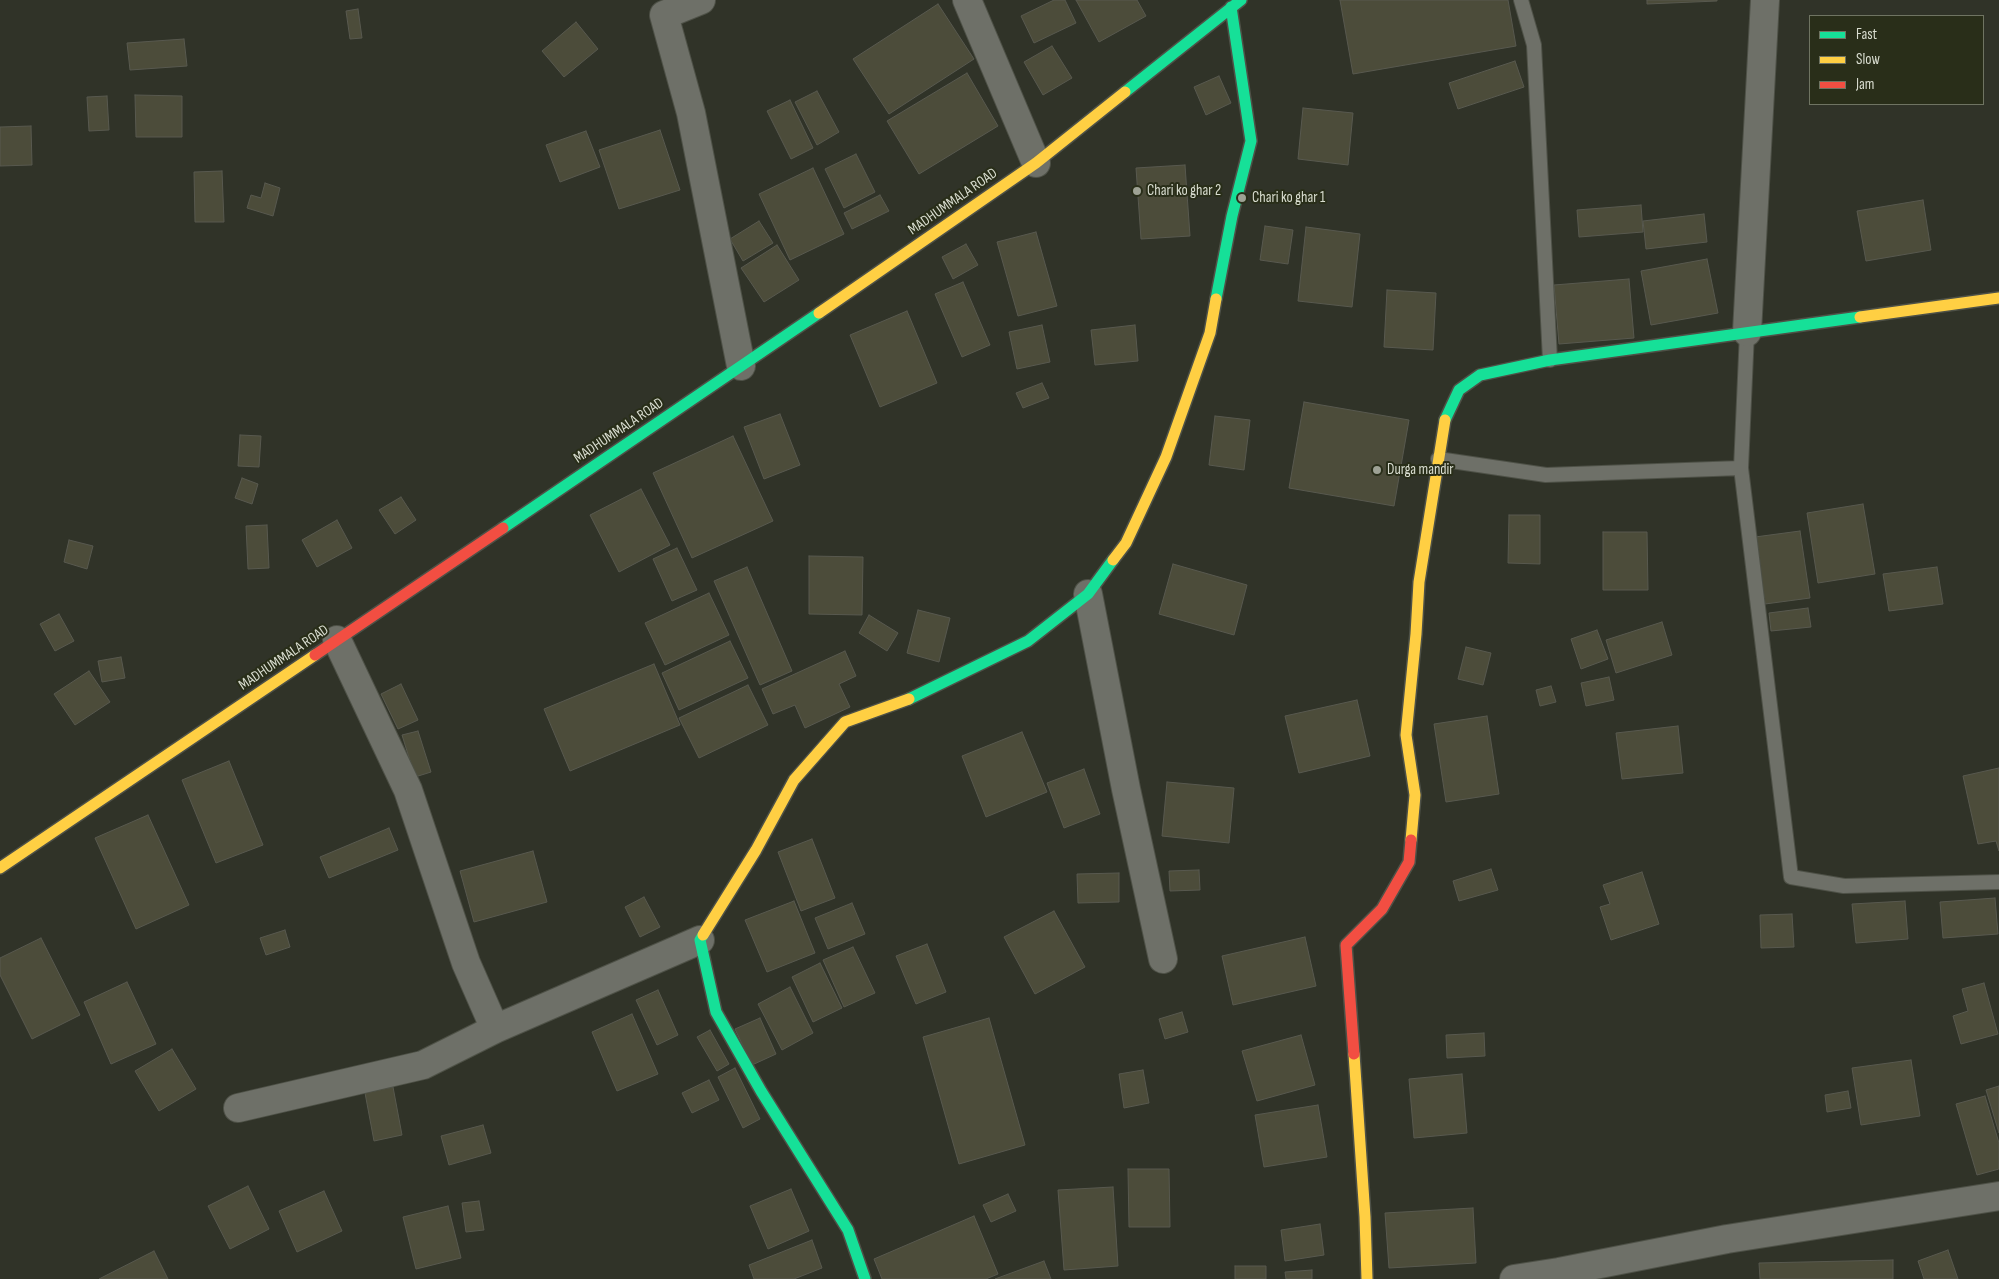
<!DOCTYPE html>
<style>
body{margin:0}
#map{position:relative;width:1999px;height:1279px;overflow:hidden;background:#303328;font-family:"Sofia Sans Condensed",sans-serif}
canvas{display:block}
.legend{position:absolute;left:1809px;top:15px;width:175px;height:90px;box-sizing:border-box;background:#292e19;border:1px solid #6f7462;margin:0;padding:6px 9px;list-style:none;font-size:15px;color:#d9ddd0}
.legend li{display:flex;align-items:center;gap:10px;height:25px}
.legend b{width:25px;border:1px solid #6f7462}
</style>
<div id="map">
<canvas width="1999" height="1279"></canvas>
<ul class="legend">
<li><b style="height:6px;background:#16e098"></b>Fast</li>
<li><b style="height:6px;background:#ffcf43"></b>Slow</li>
<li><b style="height:6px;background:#f24e42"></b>Jam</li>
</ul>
</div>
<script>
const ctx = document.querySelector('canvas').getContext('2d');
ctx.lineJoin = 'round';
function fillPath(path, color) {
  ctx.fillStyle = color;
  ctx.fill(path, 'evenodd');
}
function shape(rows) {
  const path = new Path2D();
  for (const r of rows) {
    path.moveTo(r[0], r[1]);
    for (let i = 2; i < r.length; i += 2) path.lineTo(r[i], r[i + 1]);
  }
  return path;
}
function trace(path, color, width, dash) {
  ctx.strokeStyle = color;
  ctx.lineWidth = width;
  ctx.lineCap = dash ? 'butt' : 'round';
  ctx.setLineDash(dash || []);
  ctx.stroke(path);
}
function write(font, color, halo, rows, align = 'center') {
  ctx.font = font + ' "Sofia Sans Condensed",sans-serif';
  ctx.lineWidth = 4;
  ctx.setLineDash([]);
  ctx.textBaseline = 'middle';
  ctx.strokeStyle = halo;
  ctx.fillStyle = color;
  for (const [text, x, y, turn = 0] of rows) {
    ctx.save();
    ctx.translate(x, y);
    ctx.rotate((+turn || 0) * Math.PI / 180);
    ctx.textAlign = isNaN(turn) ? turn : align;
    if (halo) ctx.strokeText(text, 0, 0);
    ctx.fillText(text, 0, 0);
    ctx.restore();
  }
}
const building = shape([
 [1054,0,1065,0,1076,23,1034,43,1021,16,1054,0],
 [1076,0,1137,0,1146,16,1099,42,1076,0],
 [1340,0,1508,0,1516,46,1353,74,1340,0],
 [1647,0,1717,0,1717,1,1647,4,1647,0],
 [938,4,974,59,889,114,853,59,938,4],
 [358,9,362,38,350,39,346,11,358,9],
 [576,22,598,49,564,77,542,51,576,22],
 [184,39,187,66,130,70,127,43,184,39],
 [1052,46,1072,78,1043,95,1024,62,1052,46],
 [1515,61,1524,87,1458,109,1449,83,1515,61],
 [967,73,998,126,919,174,887,121,967,73],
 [1219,76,1231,103,1206,115,1194,87,1219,76],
 [817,91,839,132,817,145,795,102,817,91],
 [135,95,182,96,182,137,136,137,135,95],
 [107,96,109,130,89,131,87,97,107,96],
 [790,100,813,148,791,159,767,111,790,100],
 [1303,108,1353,113,1348,165,1298,159,1303,108],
 [31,126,32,165,0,166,0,127,31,126],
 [660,130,680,190,619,209,599,150,660,130],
 [586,131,600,167,560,182,546,145,586,131],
 [856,154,875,192,844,208,825,169,856,154],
 [1185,165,1190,236,1141,239,1136,168,1185,165],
 [813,168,844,234,790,260,759,194,813,168],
 [222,171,224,222,195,222,194,172,222,171],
 [265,183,280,188,273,216,247,208,251,195,261,198,265,183],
 [880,195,889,211,852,229,844,213,880,195],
 [1923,200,1931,250,1866,261,1857,211,1923,200],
 [1641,205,1643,232,1579,237,1577,210,1641,205],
 [1704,214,1707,242,1646,249,1643,221,1704,214],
 [759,221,773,243,743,261,730,239,759,221],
 [1265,226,1293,230,1288,264,1260,260,1265,226],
 [1306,227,1360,234,1352,307,1298,301,1306,227],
 [1036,232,1057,306,1018,316,997,242,1036,232],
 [966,244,978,265,953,279,942,257,966,244],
 [777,245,799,280,764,302,741,268,777,245],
 [1707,259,1718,313,1651,325,1641,271,1707,259],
 [1629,279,1634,338,1559,344,1554,285,1629,279],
 [963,282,990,345,962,357,935,294,963,282],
 [1387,290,1436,293,1433,350,1384,347,1387,290],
 [907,311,937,383,880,407,850,335,907,311],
 [1042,325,1050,362,1017,369,1009,332,1042,325],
 [1135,325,1138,361,1095,365,1091,330,1135,325],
 [1042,383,1049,398,1023,408,1016,393,1042,383],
 [1304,402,1409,420,1394,506,1289,488,1304,402],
 [780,414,800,465,764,479,744,427,780,414],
 [1215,416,1250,420,1244,470,1209,465,1215,416],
 [240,435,261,436,259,467,238,466,240,435],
 [733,436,773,521,692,558,653,473,733,436],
 [242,478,258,484,252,504,235,498,242,478],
 [641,489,670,545,619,572,590,515,641,489],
 [401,497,416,520,395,534,379,510,401,497],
 [1863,504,1875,574,1818,583,1807,513,1863,504],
 [1509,515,1540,515,1540,564,1508,563,1509,515],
 [337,520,352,548,317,567,302,540,337,520],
 [267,525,269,568,248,569,246,526,267,525],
 [1800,531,1810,598,1765,604,1755,537,1800,531],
 [1603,532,1647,532,1648,590,1603,590,1603,532],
 [69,540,93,546,87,569,64,562,69,540],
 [677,548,697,590,672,601,653,559,677,548],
 [809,556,863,557,862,615,809,614,809,556],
 [1173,564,1247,585,1234,635,1159,614,1173,564],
 [747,567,792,671,760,685,714,581,747,567],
 [1937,567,1943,604,1889,611,1883,574,1937,567],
 [709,593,729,635,665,665,645,623,709,593],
 [1808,608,1811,627,1771,631,1769,613,1808,608],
 [918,610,950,618,939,662,907,653,918,610],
 [59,614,74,641,55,651,40,624,59,614],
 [869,615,898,633,887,651,859,633,869,615],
 [1662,622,1672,655,1616,673,1606,640,1662,622],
 [1597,630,1608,659,1581,669,1571,639,1597,630],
 [730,641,748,678,679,710,662,673,730,641],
 [1466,647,1491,653,1483,685,1458,679,1466,647],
 [845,651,856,676,839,684,850,707,805,728,795,705,773,714,762,689,845,651],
 [121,657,125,678,102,682,98,661,121,657],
 [654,664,680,725,570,771,544,709,654,664],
 [89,671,110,702,75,725,54,694,89,671],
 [1609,677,1614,700,1586,706,1581,683,1609,677],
 [401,684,418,720,398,729,381,694,401,684],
 [748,685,768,725,699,758,679,718,748,685],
 [1551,686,1556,702,1540,706,1536,690,1551,686],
 [1357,700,1370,756,1299,773,1285,716,1357,700],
 [1487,716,1499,794,1446,802,1434,724,1487,716],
 [1678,726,1683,773,1622,779,1616,733,1678,726],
 [418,731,431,772,415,777,402,735,418,731],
 [1022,732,1047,792,986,817,962,756,1022,732],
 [229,761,263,845,216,863,182,780,229,761],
 [1999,768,1999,851,1996,841,1978,844,1963,776,1999,768],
 [1084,769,1100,814,1064,828,1047,783,1084,769],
 [1167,782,1234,788,1229,843,1162,836,1167,782],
 [148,815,189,905,136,929,95,838,148,815],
 [389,828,398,850,329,878,320,857,389,828],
 [812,839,835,898,801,911,778,852,812,839],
 [533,851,547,902,474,922,460,871,533,851],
 [1491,869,1498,890,1459,901,1453,881,1491,869],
 [1199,870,1200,890,1170,891,1169,871,1199,870],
 [1642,872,1659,924,1611,940,1600,907,1610,904,1603,885,1642,872],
 [1119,873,1119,902,1078,903,1077,874,1119,873],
 [644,897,660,927,640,937,625,907,644,897],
 [1995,898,1998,934,1943,938,1940,902,1995,898],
 [794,901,815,953,767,972,745,920,794,901],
 [1905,901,1908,939,1856,943,1852,904,1905,901],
 [852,903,865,934,828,949,815,918,852,903],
 [1054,911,1085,967,1035,994,1004,937,1054,911],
 [1792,914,1794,947,1761,948,1760,915,1792,914],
 [285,930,290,947,266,955,260,938,285,930],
 [1305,937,1316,986,1233,1005,1222,956,1305,937],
 [41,938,80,1015,32,1039,0,975,0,958,41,938],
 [927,944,946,992,916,1004,896,956,927,944],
 [853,947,875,993,844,1007,823,960,853,947],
 [820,963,842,1008,813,1022,792,977,820,963],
 [127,982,156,1044,111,1064,84,1002,127,982],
 [1984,983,1998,1034,1961,1044,1953,1016,1968,1011,1962,989,1984,983],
 [790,987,813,1033,782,1050,758,1004,790,987],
 [658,990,678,1035,657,1045,636,1000,658,990],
 [1182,1012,1188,1032,1165,1039,1159,1019,1182,1012],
 [632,1014,658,1074,617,1091,592,1032,632,1014],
 [760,1018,776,1054,752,1065,735,1029,760,1018],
 [989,1018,1025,1145,959,1164,923,1037,989,1018],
 [710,1030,729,1064,717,1071,697,1037,710,1030],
 [1484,1033,1485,1056,1447,1058,1446,1035,1484,1033],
 [1301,1035,1315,1085,1257,1101,1242,1051,1301,1035],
 [172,1049,196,1089,159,1111,135,1071,172,1049],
 [1911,1060,1920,1116,1861,1125,1852,1068,1911,1060],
 [735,1068,760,1119,743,1128,718,1077,735,1068],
 [1143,1070,1149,1103,1124,1108,1119,1074,1143,1070],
 [1462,1074,1467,1133,1414,1138,1409,1079,1462,1074],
 [709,1080,719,1100,692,1113,682,1093,709,1080],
 [1999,1086,1999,1133,1986,1090,1999,1086],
 [393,1087,402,1135,374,1141,365,1093,393,1087],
 [1848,1091,1851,1108,1827,1112,1825,1095,1848,1091],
 [1985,1096,1999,1143,1999,1169,1977,1175,1956,1104,1985,1096],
 [1318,1105,1327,1157,1264,1167,1255,1115,1318,1105],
 [483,1125,491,1153,449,1165,441,1136,483,1125],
 [1128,1169,1169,1169,1170,1227,1129,1227,1128,1169],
 [248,1186,269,1229,230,1249,208,1206,248,1186],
 [1113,1187,1118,1266,1064,1270,1058,1190,1113,1187],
 [791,1189,809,1231,768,1249,750,1206,791,1189],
 [324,1191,342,1231,297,1252,279,1211,324,1191],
 [1008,1194,1016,1211,991,1222,983,1205,1008,1194],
 [479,1201,484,1230,466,1232,462,1203,479,1201],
 [448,1206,461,1258,416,1269,403,1217,448,1206],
 [1473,1208,1476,1263,1389,1268,1385,1213,1473,1208],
 [974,1216,998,1274,986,1279,882,1279,874,1259,974,1216],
 [1320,1224,1324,1255,1285,1261,1281,1230,1320,1224],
 [812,1240,822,1268,794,1279,754,1279,749,1265,812,1240],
 [1948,1250,1958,1279,1924,1279,1918,1261,1948,1250],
 [154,1251,168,1279,99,1279,154,1251],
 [1893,1260,1893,1279,1760,1279,1759,1263,1893,1260],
 [1044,1261,1051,1279,995,1279,1044,1261],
 [1235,1266,1266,1266,1266,1279,1235,1279,1235,1266],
 [1312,1270,1312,1279,1286,1279,1285,1272,1312,1270]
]);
const lane = shape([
 [1521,0,1534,45,1550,360],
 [1438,459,1546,475,1741,468,1747,332],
 [1741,468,1791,877,1844,886,1999,882]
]);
const street = shape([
 [701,0,664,15,691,113,741,366],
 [967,0,1036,163],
 [1747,332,1765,0],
 [1088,594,1126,789,1163,959],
 [337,640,408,790,466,963,495,1029],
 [238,1108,423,1065,495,1029,700,940],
 [1514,1279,1559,1272,1727,1239,1999,1196]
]);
const fast = shape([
 [1125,92,1241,0],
 [1216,299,1232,216,1251,141,1231,7],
 [1445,420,1459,390,1480,375,1550,360,1860,317],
 [503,528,819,313],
 [909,699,1028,641,1088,594,1113,560],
 [703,935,700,940,716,1012,761,1091,848,1230,865,1279]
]);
const slow = shape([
 [819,313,1036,163,1125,92],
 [1860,317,1999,298],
 [1113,560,1126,543,1166,457,1210,333,1216,299],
 [1411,840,1415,795,1406,735,1416,634,1419,582,1445,420],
 [0,868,315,655],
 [703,935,756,850,794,780,845,722,909,699],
 [1354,1054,1365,1217,1367,1279]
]);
const jam = shape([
 [315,655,503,528],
 [1354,1054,1346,945,1382,909,1409,862,1411,840]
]);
const markers = [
 [1137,191,5,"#9ea295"],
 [1242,198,5,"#9ea295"],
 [1377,470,5,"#9ea295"]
];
const poiNames = [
 ["Chari ko ghar 2",1147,191],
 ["Chari ko ghar 1",1252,198],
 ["Durga mandir",1387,470]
];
const streetNames = [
 ["MADHUMMALA ROAD",953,202,-35],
 ["MADHUMMALA ROAD",619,431,-34],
 ["MADHUMMALA ROAD",284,658,-34]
];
fillPath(building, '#4c4c3a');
trace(building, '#58594f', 1);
trace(lane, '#4e5147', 16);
trace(street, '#4e5147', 30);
trace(fast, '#4e5147', 14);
trace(slow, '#4e5147', 14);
trace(jam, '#4e5147', 14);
trace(lane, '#6e7068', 14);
trace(street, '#6e7068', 28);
trace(fast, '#16e098', 11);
trace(slow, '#ffcf43', 11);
trace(jam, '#f24e42', 11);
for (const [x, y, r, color] of markers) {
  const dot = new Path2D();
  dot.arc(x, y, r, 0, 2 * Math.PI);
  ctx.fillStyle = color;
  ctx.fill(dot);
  trace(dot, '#292e19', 2);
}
write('15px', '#d9ddd0', '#292e19', poiNames, 'left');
write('15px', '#d9ddd0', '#292e19', streetNames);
</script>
